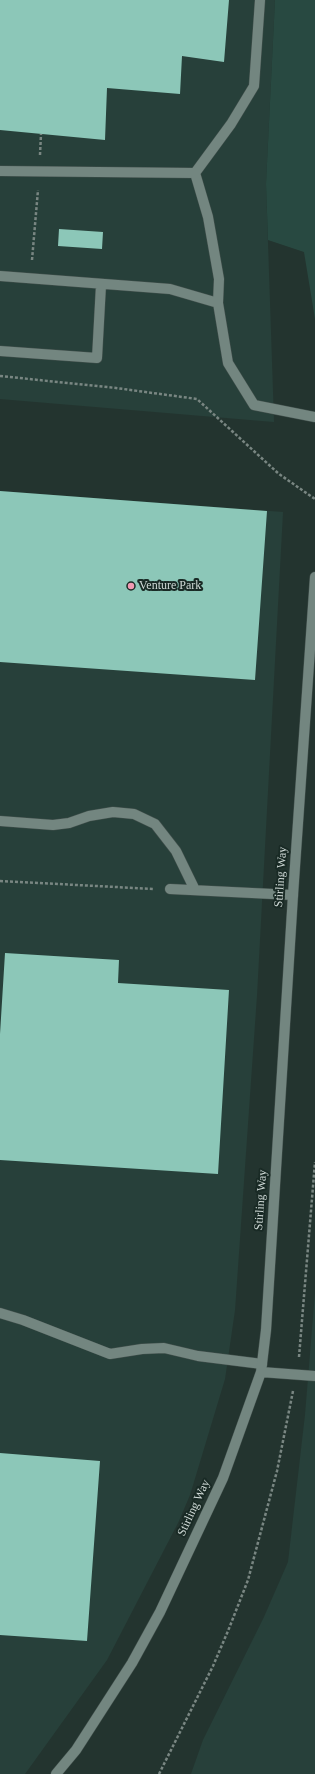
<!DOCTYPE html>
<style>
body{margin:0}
canvas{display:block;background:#23342f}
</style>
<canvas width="315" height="1774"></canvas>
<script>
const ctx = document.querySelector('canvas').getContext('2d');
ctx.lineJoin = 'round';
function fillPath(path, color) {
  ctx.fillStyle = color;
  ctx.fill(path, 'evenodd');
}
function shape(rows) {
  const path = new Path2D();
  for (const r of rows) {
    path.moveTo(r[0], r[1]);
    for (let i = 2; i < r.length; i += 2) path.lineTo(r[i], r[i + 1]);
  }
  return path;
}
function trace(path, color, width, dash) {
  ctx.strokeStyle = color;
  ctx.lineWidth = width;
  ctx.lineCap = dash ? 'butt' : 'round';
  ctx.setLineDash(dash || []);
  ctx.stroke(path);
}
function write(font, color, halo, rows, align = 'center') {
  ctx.font = font + ' Georgia,serif';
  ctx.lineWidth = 4;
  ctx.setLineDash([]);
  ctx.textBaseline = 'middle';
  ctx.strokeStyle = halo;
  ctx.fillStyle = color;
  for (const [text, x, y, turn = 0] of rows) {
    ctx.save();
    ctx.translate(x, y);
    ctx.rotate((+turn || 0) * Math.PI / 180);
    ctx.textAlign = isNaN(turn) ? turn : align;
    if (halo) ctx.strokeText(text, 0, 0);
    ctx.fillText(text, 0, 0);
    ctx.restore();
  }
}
const built = shape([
 [0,0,275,0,266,184,274,422,0,399],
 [0,491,283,512,257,995,235,1310,225,1379,190,1495,178,1523,107,1660,25,1774,0,1774],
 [315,1293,315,1774,191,1774,203,1740,264,1617,288,1562,305,1415]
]);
const green = shape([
 [275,0,315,0,315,319,304,252,268,240,266,184]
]);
const building = shape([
 [0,0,229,0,224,62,182,56,180,94,107,88,105,140,0,130],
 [59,229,103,232,102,249,58,246],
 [0,491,267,511,255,680,0,662],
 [5,953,119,960,118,983,229,990,218,1174,0,1160,0,1034],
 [0,1453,100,1461,87,1641,0,1635]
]);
const path = shape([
 [40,155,41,134],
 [32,260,38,190],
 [0,376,116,388,197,399,279,474,315,499],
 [0,881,154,889],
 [299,1357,315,1162],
 [159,1774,213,1666,228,1631,248,1580,277,1471,293,1391]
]);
const lane = shape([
 [0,171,195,173],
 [195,173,231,124,254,86,260,0],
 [195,173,208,217,219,279,218,303],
 [0,276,170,289,218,303,228,363,254,405,315,417],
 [0,351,97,358,101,285],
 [0,821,53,825,69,823,89,816,113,812,134,814,155,824,176,851,195,890],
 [170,889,293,895],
 [0,1313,23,1320,110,1354,142,1349,164,1348,198,1356,262,1364]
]);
const street = shape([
 [261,1372,315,1376],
 [56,1774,76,1750,132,1663,160,1612,223,1478,261,1372,266,1330,293,895,315,577]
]);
const markers = [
 [131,586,4,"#f19ab3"]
];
const poiNames = [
 ["Venture Park",139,586]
];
const streetNames = [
 ["Stirling Way",281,877,-86],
 ["Stirling Way",261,1200,-86],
 ["Stirling Way",194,1508,-65]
];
fillPath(built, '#27403a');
fillPath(green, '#284941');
fillPath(building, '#8cc7b8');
trace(lane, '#42504c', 11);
trace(street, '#42504c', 11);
trace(path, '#798682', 2.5, [3, 2]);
trace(lane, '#738680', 10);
trace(street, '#738680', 10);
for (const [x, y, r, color] of markers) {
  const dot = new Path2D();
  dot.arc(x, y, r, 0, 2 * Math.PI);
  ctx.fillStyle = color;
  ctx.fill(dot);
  trace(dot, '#192a25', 1.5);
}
write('12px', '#cfd9d6', '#192a25', poiNames, 'left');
write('12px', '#cfd9d6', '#192a25', streetNames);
</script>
